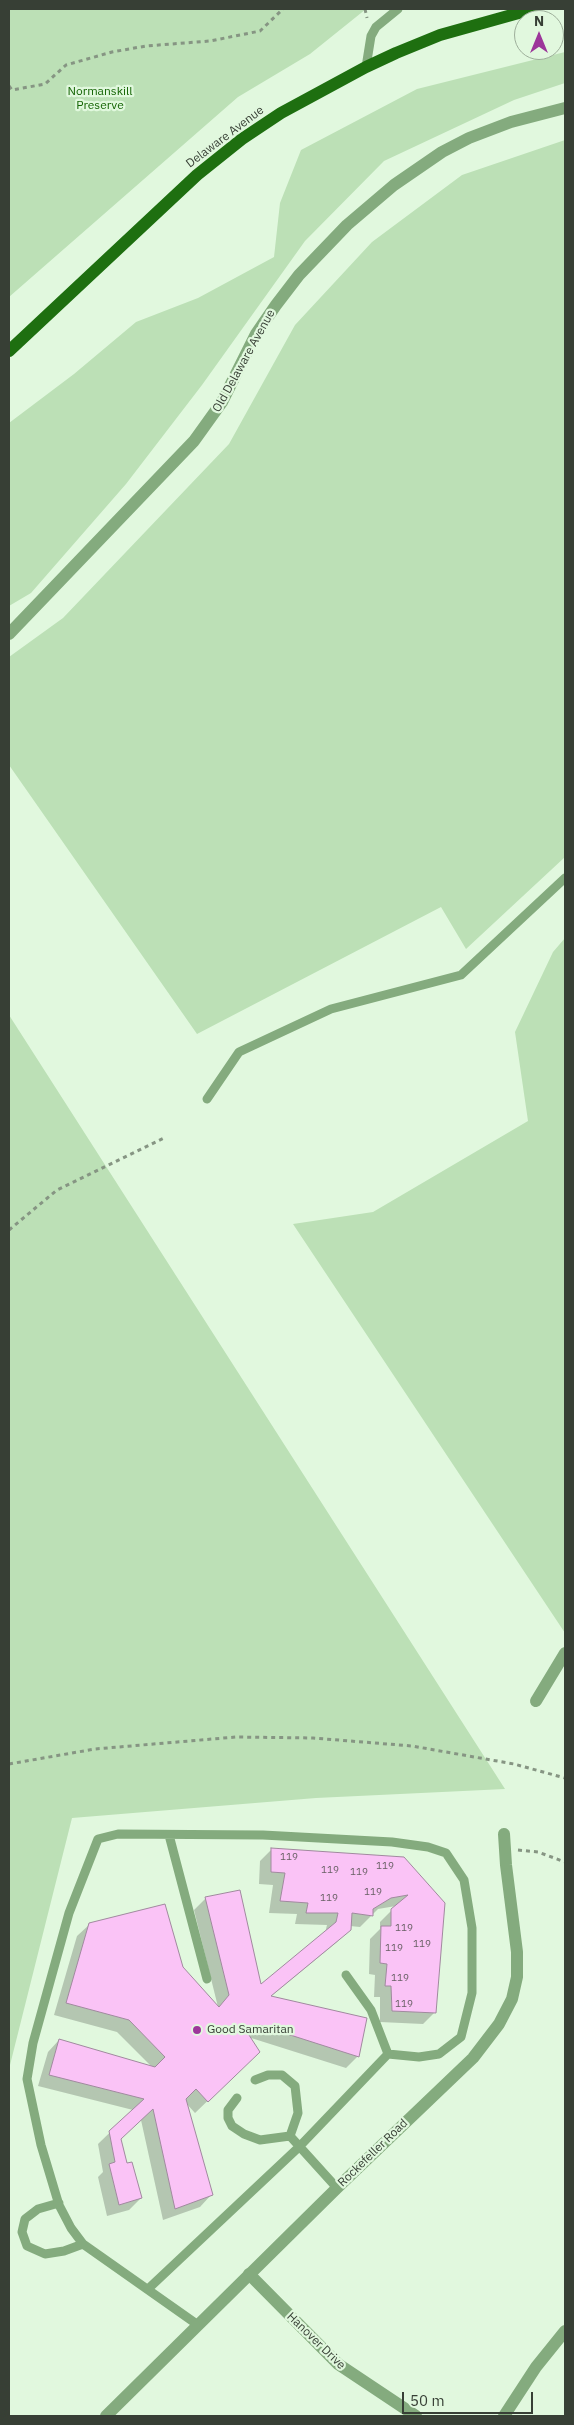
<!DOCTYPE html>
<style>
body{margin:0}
#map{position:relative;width:574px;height:2425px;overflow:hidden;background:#e1f8de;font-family:"IBM Plex Sans",sans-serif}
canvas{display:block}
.frame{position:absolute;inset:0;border:10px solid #373f35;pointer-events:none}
.north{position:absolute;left:514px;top:10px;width:50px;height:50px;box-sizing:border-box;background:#e1f8de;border:1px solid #9dae9a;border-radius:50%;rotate:0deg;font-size:14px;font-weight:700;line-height:20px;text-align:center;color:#373f35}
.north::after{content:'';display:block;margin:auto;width:18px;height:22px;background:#9c369a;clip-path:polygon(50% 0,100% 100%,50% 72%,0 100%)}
.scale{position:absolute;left:402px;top:2392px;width:131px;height:22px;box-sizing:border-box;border:2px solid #373f35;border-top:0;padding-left:6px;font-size:15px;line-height:18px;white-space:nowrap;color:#373f35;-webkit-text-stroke:4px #e1f8de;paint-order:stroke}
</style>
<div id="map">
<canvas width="574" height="2425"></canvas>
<div class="frame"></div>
<div class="north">N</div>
<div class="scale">50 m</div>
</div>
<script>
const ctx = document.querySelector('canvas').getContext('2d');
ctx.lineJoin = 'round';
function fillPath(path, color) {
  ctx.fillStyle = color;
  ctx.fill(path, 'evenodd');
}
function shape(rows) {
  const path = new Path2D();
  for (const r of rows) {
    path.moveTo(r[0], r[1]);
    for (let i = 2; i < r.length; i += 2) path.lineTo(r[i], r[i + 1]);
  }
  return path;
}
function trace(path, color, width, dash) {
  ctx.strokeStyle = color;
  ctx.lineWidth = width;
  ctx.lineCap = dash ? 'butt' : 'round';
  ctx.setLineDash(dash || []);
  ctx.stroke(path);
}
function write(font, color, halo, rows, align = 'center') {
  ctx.font = font + ' "IBM Plex Sans",sans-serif';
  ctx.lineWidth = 4.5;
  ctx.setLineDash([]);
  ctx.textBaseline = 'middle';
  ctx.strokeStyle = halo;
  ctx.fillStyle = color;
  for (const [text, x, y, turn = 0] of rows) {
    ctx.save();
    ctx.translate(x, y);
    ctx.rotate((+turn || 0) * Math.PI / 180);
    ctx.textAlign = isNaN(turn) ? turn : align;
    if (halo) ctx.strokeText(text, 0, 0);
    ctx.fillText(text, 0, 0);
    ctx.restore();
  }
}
const green = shape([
 [9,9,366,9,310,54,238,97,9,297],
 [565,52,565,83,514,100,384,161,305,241,202,385,126,484,31,593,9,606,9,423,74,374,136,322,198,298,274,257,280,203,301,150,417,89],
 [565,140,565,857,466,949,441,907,197,1034,9,765,9,657,63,618,229,444,295,325,372,242,462,175],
 [565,938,565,1633,293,1224,373,1212,528,1121,515,1032,553,952],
 [9,1015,505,1789,316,1798,72,1818,9,2069]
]);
const shadow = shape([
 [272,1849,404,1858,435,2012,423,2024,380,2022,380,1997,374,1997,375,1975,369,1974,370,1939,380,1929,380,1922,396,1906,378,1909,360,1927,350,1926,349,1929,337,1942,270,1997,358,2056,346,2068,248,2037,246,2064,195,2113,186,2103,211,2195,200,2207,163,2220,141,2120,120,2139,126,2164,141,2198,129,2210,107,2216,98,2177,103,2172,98,2144,133,2110,38,2086,48,2052,59,2040,153,2068,117,2032,54,2015,77,1936,90,1924,182,1968,218,2007,194,1910,206,1898,260,1986,325,1933,327,1925,295,1924,297,1914,269,1913,273,1885,259,1884,260,1861]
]);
const building = shape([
 [271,1848,404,1857,445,1903,436,2013,392,2011,391,1986,385,1986,387,1964,380,1963,381,1926,391,1926,391,1909,408,1895,391,1898,373,1909,373,1916,352,1913,351,1930,271,1996,367,2018,359,2057,259,2025,249,2035,260,2052,208,2102,196,2089,186,2099,213,2195,175,2209,153,2109,121,2139,127,2163,132,2162,142,2198,119,2205,109,2164,115,2162,109,2131,144,2099,49,2075,59,2039,155,2067,165,2057,129,2020,66,2003,89,1923,165,1904,183,1967,219,2007,229,1995,205,1897,240,1890,261,1984,336,1922,338,1913,306,1913,308,1903,280,1901,285,1873,271,1872,271,1848]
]);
const path = shape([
 [365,9,367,18],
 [9,86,12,90,45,84,66,65,112,52,146,46,210,41,260,31,283,9],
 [9,1230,57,1190,164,1138],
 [9,1764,95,1749,236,1737,313,1738,412,1746,514,1764,565,1778],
 [518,1850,538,1852,565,1862]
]);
const service = shape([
 [366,67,371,36,376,27,398,9],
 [207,1099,239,1052,331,1009,461,975,565,878],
 [169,1835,207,1979],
 [346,1975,371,2010,388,2054],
 [255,2080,268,2075,282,2075,295,2086,298,2113,290,2136,337,2188],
 [237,2098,228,2110,228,2118,232,2126,244,2134,260,2140,290,2136],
 [59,2203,38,2209,25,2219,22,2232,27,2246,45,2254,64,2251,83,2244],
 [148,2289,299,2147,388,2054,419,2057,439,2054,461,2037,472,1993,472,1928,464,1880,446,1853,428,1847,392,1842,263,1835,118,1834,98,1839,69,1913,33,2043,27,2079,41,2145,59,2205,71,2228,83,2244,198,2325]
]);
const minor = shape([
 [9,634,194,441,222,402,256,334,276,305,299,275,347,225,394,185,442,152,469,138,511,122,565,108],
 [536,1701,565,1653],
 [249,2274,338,2364,416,2416],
 [504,2416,536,2367,565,2331]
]);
const tertiary = shape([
 [106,2416,337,2188,473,2058,499,2024,512,1999,517,1977,517,1952,506,1865,504,1834]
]);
const primary = shape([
 [9,351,197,175,242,139,281,113,366,67,396,53,440,35,533,9]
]);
const markers = [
 [197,2030,5,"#9c369a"]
];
const numberNames = [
 ["119",289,1857],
 ["119",385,1866],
 ["119",330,1870],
 ["119",359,1872],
 ["119",373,1892],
 ["119",329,1898],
 ["119",404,1928],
 ["119",422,1944],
 ["119",394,1948],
 ["119",400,1978],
 ["119",404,2004]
];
const parkNames = [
 ["Normanskill",100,92],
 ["Preserve",100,106]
];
const streetNames = [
 ["Delaware Avenue",225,137,-37],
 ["Old Delaware Avenue",244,361,-61],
 ["Rockefeller Road",373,2153,-44],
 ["Hanover Drive",316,2341,44]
];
const poiNames = [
 ["Good Samaritan",207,2030]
];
fillPath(green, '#bce0b6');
fillPath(shadow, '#0003');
fillPath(building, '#fac3f6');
trace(building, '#a0899e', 1);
trace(path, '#869583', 3, [4, 4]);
trace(service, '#84ab7e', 9);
trace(minor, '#84ab7e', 12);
trace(tertiary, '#84ab7e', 12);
trace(primary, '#1e6f10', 12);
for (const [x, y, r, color] of markers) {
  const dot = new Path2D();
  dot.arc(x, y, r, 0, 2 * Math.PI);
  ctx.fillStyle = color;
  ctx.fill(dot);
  trace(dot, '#e1f8de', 2);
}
write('10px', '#686065', null, numberNames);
write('12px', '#146404', '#e1f8de', parkNames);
write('12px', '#373f35', '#e1f8de', streetNames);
write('12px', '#373f35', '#e1f8de', poiNames, 'left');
</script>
